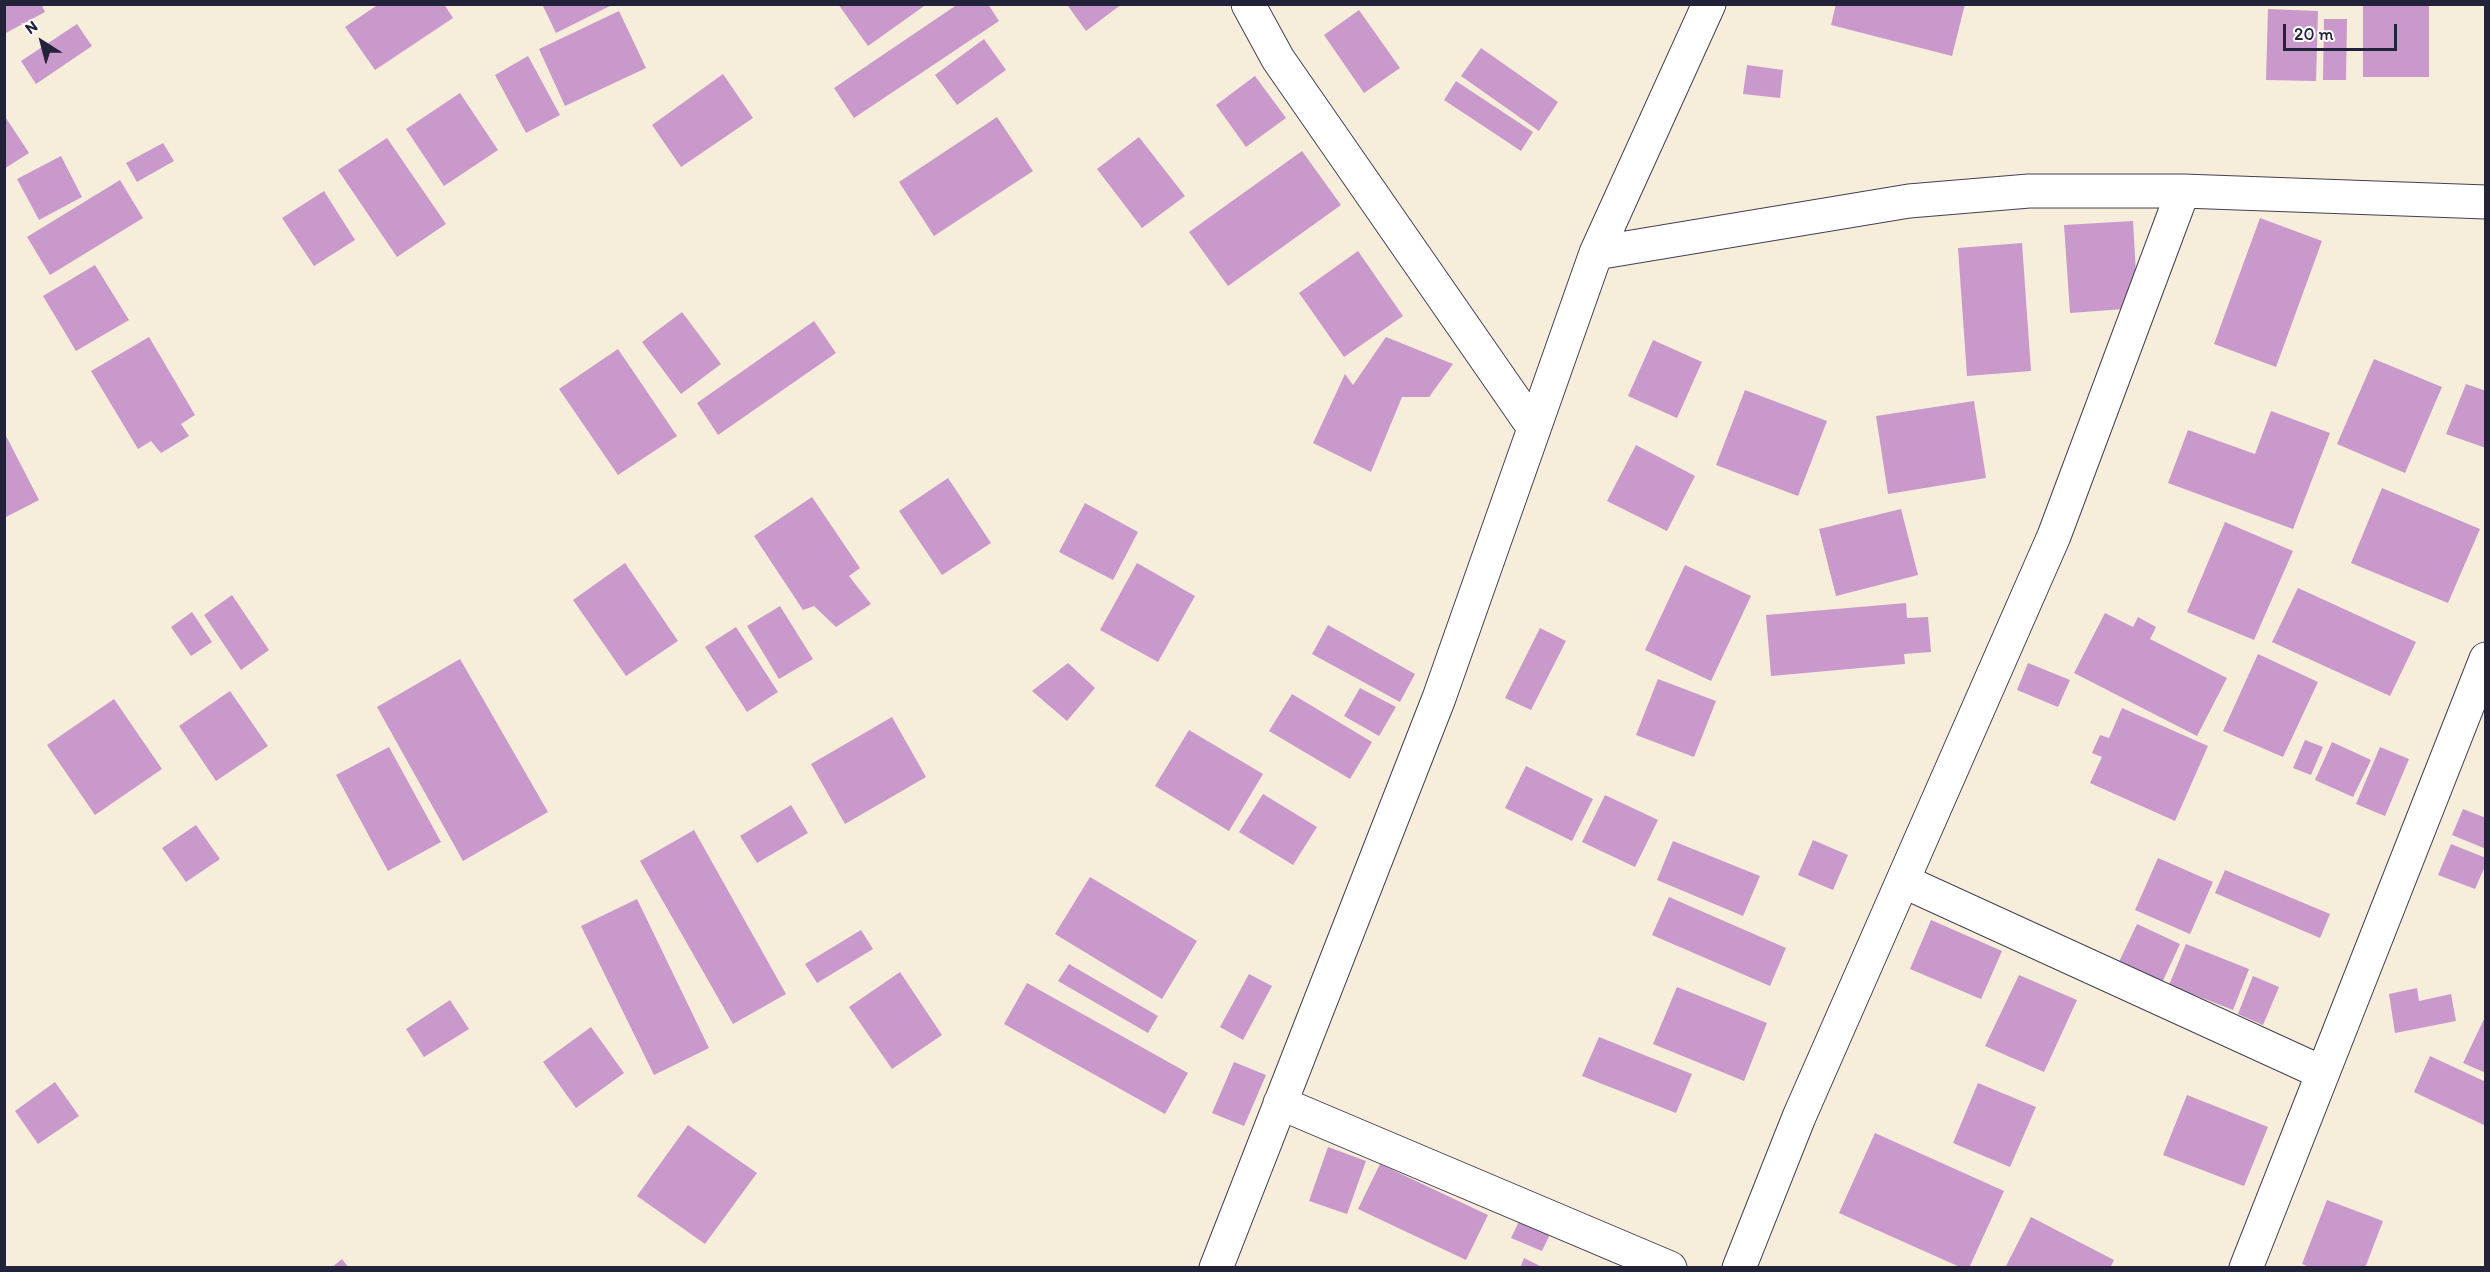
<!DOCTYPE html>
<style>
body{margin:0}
#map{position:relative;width:2490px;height:1272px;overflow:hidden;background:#f7eddb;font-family:Itim,sans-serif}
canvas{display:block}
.frame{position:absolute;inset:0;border:6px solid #22223b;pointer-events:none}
.north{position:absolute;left:12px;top:12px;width:60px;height:60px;-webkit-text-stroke:4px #fdfcf7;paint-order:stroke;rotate:324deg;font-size:16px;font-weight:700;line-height:24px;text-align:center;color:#22223b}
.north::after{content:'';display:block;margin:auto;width:21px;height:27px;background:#22223b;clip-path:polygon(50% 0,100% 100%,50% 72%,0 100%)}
.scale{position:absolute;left:2283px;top:24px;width:114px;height:27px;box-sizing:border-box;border:3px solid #22223b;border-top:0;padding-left:8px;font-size:18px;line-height:21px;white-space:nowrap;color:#22223b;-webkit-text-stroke:4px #fdfcf7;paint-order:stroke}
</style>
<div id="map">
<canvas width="2490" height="1272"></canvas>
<div class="frame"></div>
<div class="north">N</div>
<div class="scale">20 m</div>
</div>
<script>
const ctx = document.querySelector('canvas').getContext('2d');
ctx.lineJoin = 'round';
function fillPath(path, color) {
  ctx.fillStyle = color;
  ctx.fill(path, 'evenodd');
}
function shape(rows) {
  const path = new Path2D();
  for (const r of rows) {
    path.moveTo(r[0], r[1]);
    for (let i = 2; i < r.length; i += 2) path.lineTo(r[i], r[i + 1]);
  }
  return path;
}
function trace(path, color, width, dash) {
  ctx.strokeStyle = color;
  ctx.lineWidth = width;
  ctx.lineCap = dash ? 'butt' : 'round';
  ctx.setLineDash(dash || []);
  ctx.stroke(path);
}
const building = shape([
 [4,4,41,4,45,12,4,34],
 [379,4,444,4,453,18,375,70,345,27],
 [542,4,609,4,610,6,556,33],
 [838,4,927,4,868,46],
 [958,4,988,4,999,21,854,118,834,88],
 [1070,4,1122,4,1086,31,1068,6],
 [1836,4,1965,4,1952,56,1831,25],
 [2363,4,2429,4,2429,77,2363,77],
 [2268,9,2318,11,2316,81,2266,80],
 [1359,10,1400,68,1364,93,1324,35],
 [619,11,646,68,565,106,539,49],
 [2324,19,2347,19,2346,80,2323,80],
 [77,24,92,46,36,84,21,61],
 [984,39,1006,70,957,105,935,75],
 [1481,48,1558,102,1539,131,1461,76],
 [528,56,560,115,526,133,495,75],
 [1747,65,1783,70,1780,98,1743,94],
 [723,74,753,118,681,167,652,125],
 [1255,76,1286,118,1246,147,1216,105],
 [1456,81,1533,132,1521,151,1444,100],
 [460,93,498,150,444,186,406,129],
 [4,115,29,153,4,169],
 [997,117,1033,171,934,236,899,182],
 [1139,137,1185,196,1142,228,1097,169],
 [387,138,446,224,397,257,338,170],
 [163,143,174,161,137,182,126,163],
 [1302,151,1341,205,1228,286,1189,232],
 [61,156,82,197,39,220,17,179],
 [120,180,143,218,50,275,27,237],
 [324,191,355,240,314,266,282,218],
 [2260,218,2322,241,2276,367,2214,344],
 [2133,221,2138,308,2070,313,2064,225],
 [2022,243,2031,371,1967,376,1958,248],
 [1358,251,1403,316,1344,357,1299,293],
 [95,265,129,320,76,351,43,296],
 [682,312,721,364,681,394,642,342],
 [814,321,836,353,718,435,697,403],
 [149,337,195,415,181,424,189,436,161,453,151,441,138,449,91,371],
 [1386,337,1453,364,1429,397,1402,397,1371,472,1313,443,1345,374,1353,385],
 [1653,340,1702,362,1677,418,1628,396],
 [618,349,677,436,618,475,559,389],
 [2374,359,2442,387,2405,473,2337,444],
 [2466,384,2486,391,2486,448,2446,434],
 [1745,390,1827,421,1798,496,1716,465],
 [1974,401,1986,478,1888,494,1876,416],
 [2271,411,2330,433,2293,529,2168,483,2188,430,2255,454],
 [4,432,39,500,4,518],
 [1636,445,1695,476,1667,531,1607,501],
 [948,478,991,543,942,575,899,511],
 [2382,488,2480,529,2448,603,2351,563],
 [812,497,860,568,849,576,871,604,836,627,814,606,803,610,754,536],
 [1085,503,1138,532,1113,580,1059,552],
 [1901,509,1918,575,1836,596,1819,529],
 [2225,522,2293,551,2254,640,2187,612],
 [625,563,678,641,626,676,573,600],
 [1137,563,1195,596,1158,662,1100,630],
 [1685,565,1751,596,1711,681,1645,650],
 [2298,588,2416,642,2390,696,2272,642],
 [232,595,269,650,241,670,204,615],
 [1906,603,1907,618,1928,617,1931,652,1904,654,1905,664,1771,676,1766,615],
 [780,606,813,659,779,679,747,626],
 [192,612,212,642,191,656,171,627],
 [2105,613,2133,627,2138,617,2156,627,2150,639,2227,678,2197,736,2074,673],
 [1328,625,1415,674,1400,702,1312,654],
 [736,627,778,692,747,712,705,647],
 [1540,628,1566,641,1531,710,1505,698],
 [2258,654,2318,682,2283,757,2223,731],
 [460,659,548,812,463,861,377,707],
 [1068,663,1095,688,1067,721,1032,691],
 [2028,663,2070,680,2058,707,2017,690],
 [1658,679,1716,701,1694,757,1636,735],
 [1360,688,1396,707,1379,736,1344,716],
 [230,691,268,746,216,781,179,726],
 [1292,694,1372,742,1350,779,1269,731],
 [114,699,162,769,95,815,47,745],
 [2122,708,2208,746,2175,821,2090,783,2102,757,2092,753,2100,735,2109,738],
 [892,717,926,777,845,824,811,764],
 [1189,730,1263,774,1229,831,1155,786],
 [2305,740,2323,747,2311,775,2293,768],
 [2332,742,2371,760,2353,797,2315,780],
 [389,747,441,842,388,871,336,775],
 [2380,747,2409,759,2385,816,2356,804],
 [1526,766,1593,799,1572,841,1505,808],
 [1263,794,1317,827,1293,865,1239,832],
 [1605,795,1658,820,1635,867,1582,842],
 [791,805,808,833,757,863,740,836],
 [2463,809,2486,818,2486,849,2452,835],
 [196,825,220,859,186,882,162,848],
 [694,830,786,994,733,1024,640,861],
 [1813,840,1848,855,1833,890,1798,875],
 [1673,841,1760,876,1743,916,1657,880],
 [2451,844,2486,858,2486,864,2475,889,2438,875],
 [2158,858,2213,882,2190,934,2135,910],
 [2225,870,2330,914,2320,938,2215,893],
 [1090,877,1197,941,1162,999,1055,934],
 [1669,897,1786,948,1770,986,1652,935],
 [637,899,709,1048,654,1075,581,926],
 [1931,920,2002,951,1981,999,1910,969],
 [2137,924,2180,944,2161,985,2117,966],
 [861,930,873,949,817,983,805,964],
 [2186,944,2249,969,2233,1010,2169,985],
 [1069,964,1158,1016,1148,1033,1058,981],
 [900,972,942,1035,892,1069,849,1007],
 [1249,974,1272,986,1243,1040,1220,1027],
 [2019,975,2077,1000,2044,1072,1985,1046],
 [2253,976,2279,987,2263,1025,2238,1014],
 [1027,983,1188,1073,1165,1114,1004,1024],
 [1677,987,1767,1023,1744,1081,1653,1044],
 [2417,988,2419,1001,2451,994,2456,1021,2395,1033,2389,994],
 [450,1000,469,1029,424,1057,406,1029],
 [2486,1015,2486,1073,2463,1063],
 [591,1027,624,1073,576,1108,543,1062],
 [1599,1037,1692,1074,1676,1113,1582,1076],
 [2430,1056,2486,1082,2486,1126,2414,1092],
 [1234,1062,1266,1075,1244,1126,1212,1113],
 [55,1082,79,1116,38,1144,15,1111],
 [1978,1083,2036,1107,2010,1167,1953,1143],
 [2187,1095,2268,1127,2244,1186,2163,1155],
 [688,1125,757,1173,705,1244,637,1196],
 [1875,1133,2004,1191,1969,1268,1962,1268,1839,1213],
 [1328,1147,1366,1161,1347,1214,1309,1201],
 [1380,1164,1488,1215,1466,1260,1358,1209],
 [2327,1200,2383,1221,2365,1268,2312,1268,2302,1264],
 [1522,1215,1553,1228,1542,1251,1511,1238],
 [2031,1217,2114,1260,2110,1268,2005,1268],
 [1524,1258,1544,1268,1520,1268],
 [342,1259,349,1268,331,1268]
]);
const minor = shape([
 [1248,4,1278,59,1534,428],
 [1596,253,1909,201,2029,191,2183,191,2486,202],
 [1903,881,2323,1073],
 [1280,1103,1670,1268],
 [1216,1268,1439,698,1596,253,1709,4],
 [1739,1268,1799,1117,2054,536,2183,191],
 [2246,1268,2486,659]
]);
fillPath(building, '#c999cc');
trace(minor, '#424053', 35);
trace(minor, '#fff', 33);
</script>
